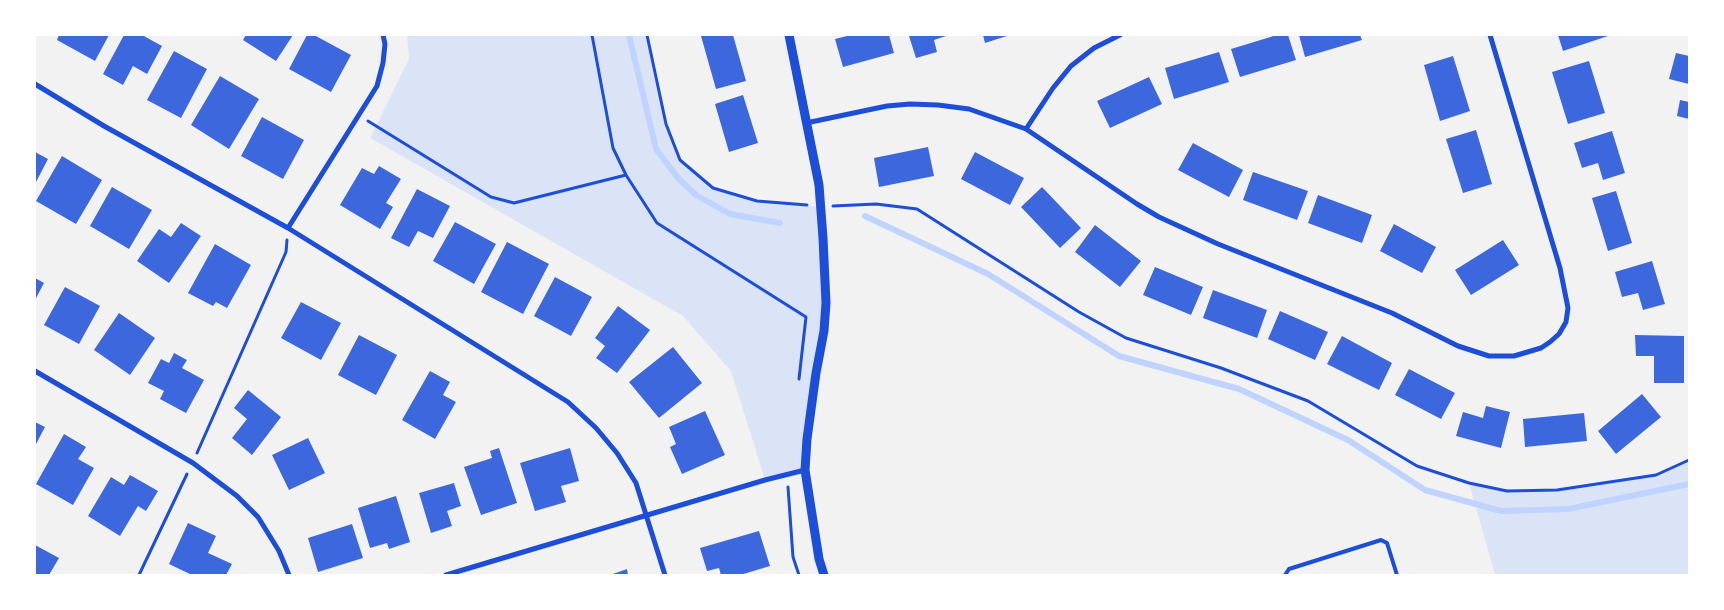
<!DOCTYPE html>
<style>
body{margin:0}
#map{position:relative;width:1724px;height:610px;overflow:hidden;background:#f2f2f2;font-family:Rubik,sans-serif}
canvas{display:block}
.frame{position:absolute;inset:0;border:36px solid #fff;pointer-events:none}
</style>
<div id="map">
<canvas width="1724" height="610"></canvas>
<div class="frame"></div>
</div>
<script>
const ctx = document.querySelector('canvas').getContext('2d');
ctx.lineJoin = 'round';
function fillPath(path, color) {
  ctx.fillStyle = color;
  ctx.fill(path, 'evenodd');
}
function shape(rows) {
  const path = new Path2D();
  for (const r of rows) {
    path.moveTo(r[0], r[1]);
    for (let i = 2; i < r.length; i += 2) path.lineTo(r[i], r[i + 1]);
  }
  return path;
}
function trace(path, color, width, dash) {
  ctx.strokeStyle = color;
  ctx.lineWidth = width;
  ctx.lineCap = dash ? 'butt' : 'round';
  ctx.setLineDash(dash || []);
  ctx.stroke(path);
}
const green = shape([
 [407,35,647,35,666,124,680,160,713,188,757,201,821,207,826,303,805,470,765,480,731,371,683,316,370,138,409,59],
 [1689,460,1689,575,1495,575,1469,483,1507,491,1557,490,1656,475]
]);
const stream = shape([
 [629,35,656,149,678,178,696,195,730,214,780,223],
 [865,216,988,274,1119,356,1239,389,1348,440,1425,490,1501,511,1568,509,1689,484]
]);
const building = shape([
 [59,35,109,35,95,61,57,40],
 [124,35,142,35,162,46,147,74,133,66,123,85,103,74],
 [246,35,293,35,276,61,243,40],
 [307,35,314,35,351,55,331,92,289,69],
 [704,35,733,35,746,81,716,89,701,36],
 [851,35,889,35,894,53,843,67,835,39],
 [913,35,949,35,934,40,937,52,916,58,909,36],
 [983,35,1010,35,985,43],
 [1277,35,1288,35,1296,60,1240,77,1231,49],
 [1299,35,1360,35,1362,40,1305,57],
 [1558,35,1611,35,1563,51],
 [174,51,207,69,181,118,147,100],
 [1219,52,1229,82,1174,99,1165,68],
 [1676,53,1689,56,1689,84,1669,79],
 [1453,56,1470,111,1440,121,1424,65],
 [1589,61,1605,113,1568,124,1552,72],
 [220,76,259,99,229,149,191,125],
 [1149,77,1162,104,1110,128,1097,101],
 [743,95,758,143,729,152,715,104],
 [1680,100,1689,102,1689,119,1677,116],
 [262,117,304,140,283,179,241,156],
 [1476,130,1492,184,1463,193,1446,139],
 [1612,131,1625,173,1603,180,1598,163,1582,168,1574,143],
 [1193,143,1243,170,1229,197,1178,170],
 [928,147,934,176,879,187,874,158],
 [35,152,48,159,35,184],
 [975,152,1024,178,1010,205,961,179],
 [62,156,102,180,76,224,36,201],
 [379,166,401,179,386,203,393,207,380,229,340,205,362,168,374,174],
 [1253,172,1308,191,1297,220,1243,200],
 [112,187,152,210,129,249,90,226],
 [1042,187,1081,228,1060,248,1021,207],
 [417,189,450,206,433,238,418,231,409,247,391,238],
 [1616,191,1632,243,1608,251,1592,198],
 [1318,195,1372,215,1362,243,1308,223],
 [455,222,496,244,474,284,433,261],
 [181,223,201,236,169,283,137,261,159,229,171,237],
 [1394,224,1436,247,1422,273,1380,251],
 [1095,225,1141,261,1120,287,1075,252],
 [1503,240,1519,265,1471,295,1455,270],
 [507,242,549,264,523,314,481,292],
 [215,244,251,265,227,308,216,302,213,306,188,293],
 [1652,261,1665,304,1643,310,1638,293,1622,297,1615,272],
 [1155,267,1203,287,1191,315,1143,295],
 [555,277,592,297,571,336,534,316],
 [35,278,44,283,35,300],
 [65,287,100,306,79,344,44,325],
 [1213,290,1267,310,1257,338,1203,318],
 [301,302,341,323,321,360,281,338],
 [618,306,650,330,617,373,596,358,605,346,595,338],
 [1280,311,1328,332,1315,360,1268,339],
 [119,313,155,338,130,375,94,350],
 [359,335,397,355,376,395,338,375],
 [1635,335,1684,336,1684,383,1654,383,1654,356,1636,356],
 [1342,336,1392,363,1379,390,1327,364],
 [673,347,702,383,659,418,629,382],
 [174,353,187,360,182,368,204,380,186,413,160,399,164,391,148,383,161,359,169,363],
 [1409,369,1455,393,1441,419,1395,395],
 [430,371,450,382,443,395,456,402,435,439,402,420],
 [248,390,281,417,252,455,232,438,247,419,234,408],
 [1642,394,1661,417,1616,454,1598,431],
 [1486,406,1510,412,1501,448,1456,436,1463,412,1483,418],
 [705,411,725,455,682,474,670,447,676,444,669,427],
 [1584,413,1587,441,1525,447,1523,419],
 [35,422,45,427,35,446],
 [64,434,86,447,78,459,94,468,73,505,36,484],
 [308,438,325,473,289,490,272,455],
 [499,448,517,503,481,515,464,467,492,458,490,451],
 [570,448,579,481,561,486,566,502,535,511,520,463],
 [130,475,158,491,146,511,138,506,120,536,88,516,111,477,124,485],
 [454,483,461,506,447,511,452,526,431,533,419,493],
 [396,496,410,542,389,549,387,543,370,548,358,508],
 [188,523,216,536,208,553,232,564,226,575,192,575,169,564],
 [352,524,363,558,318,572,308,538],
 [759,531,770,566,740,575,721,575,719,568,707,571,700,548],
 [35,545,59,558,49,575,35,575],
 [627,569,628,575,610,575]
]);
const path = shape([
 [592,35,613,148,626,175,657,223,806,317,799,379],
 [647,35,666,124,680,160,713,188,757,201,807,205],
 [368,121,491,197,514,203,626,175],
 [833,206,876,204,917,209,1079,312,1126,338,1221,368,1308,401,1417,466,1469,483,1507,491,1557,490,1656,475,1689,460],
 [197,453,286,252,287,240],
 [788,487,793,557,799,575],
 [139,575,187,474]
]);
const service = shape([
 [1285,575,1289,569,1381,540,1387,543,1397,575]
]);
const minor = shape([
 [35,84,104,126,288,228,568,402,596,428,617,453,636,483,665,575],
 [806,123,887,106,910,104,938,105,969,109,1026,129,1137,204,1159,217,1218,244,1392,313,1458,346,1489,356,1514,356,1541,348,1550,342,1559,334,1566,322,1568,308,1560,268,1490,35],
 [1026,129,1053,88,1071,66,1094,48,1120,35],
 [288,228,377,86,383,63,385,44,383,35],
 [35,371,193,463,237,496,258,517,279,551,289,575],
 [446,575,765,480,805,470]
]);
const tertiary = shape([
 [789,35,819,185,823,238,826,303,824,331,816,373,807,439,805,470,819,559,824,575]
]);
fillPath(green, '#dbe4f7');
trace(stream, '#bfd3fe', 6);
fillPath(building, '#3d67dc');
trace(path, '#1d4ed8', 3);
trace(service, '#1d4ed8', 4);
trace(minor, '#1d4ed8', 5);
trace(tertiary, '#1d4ed8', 9);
</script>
